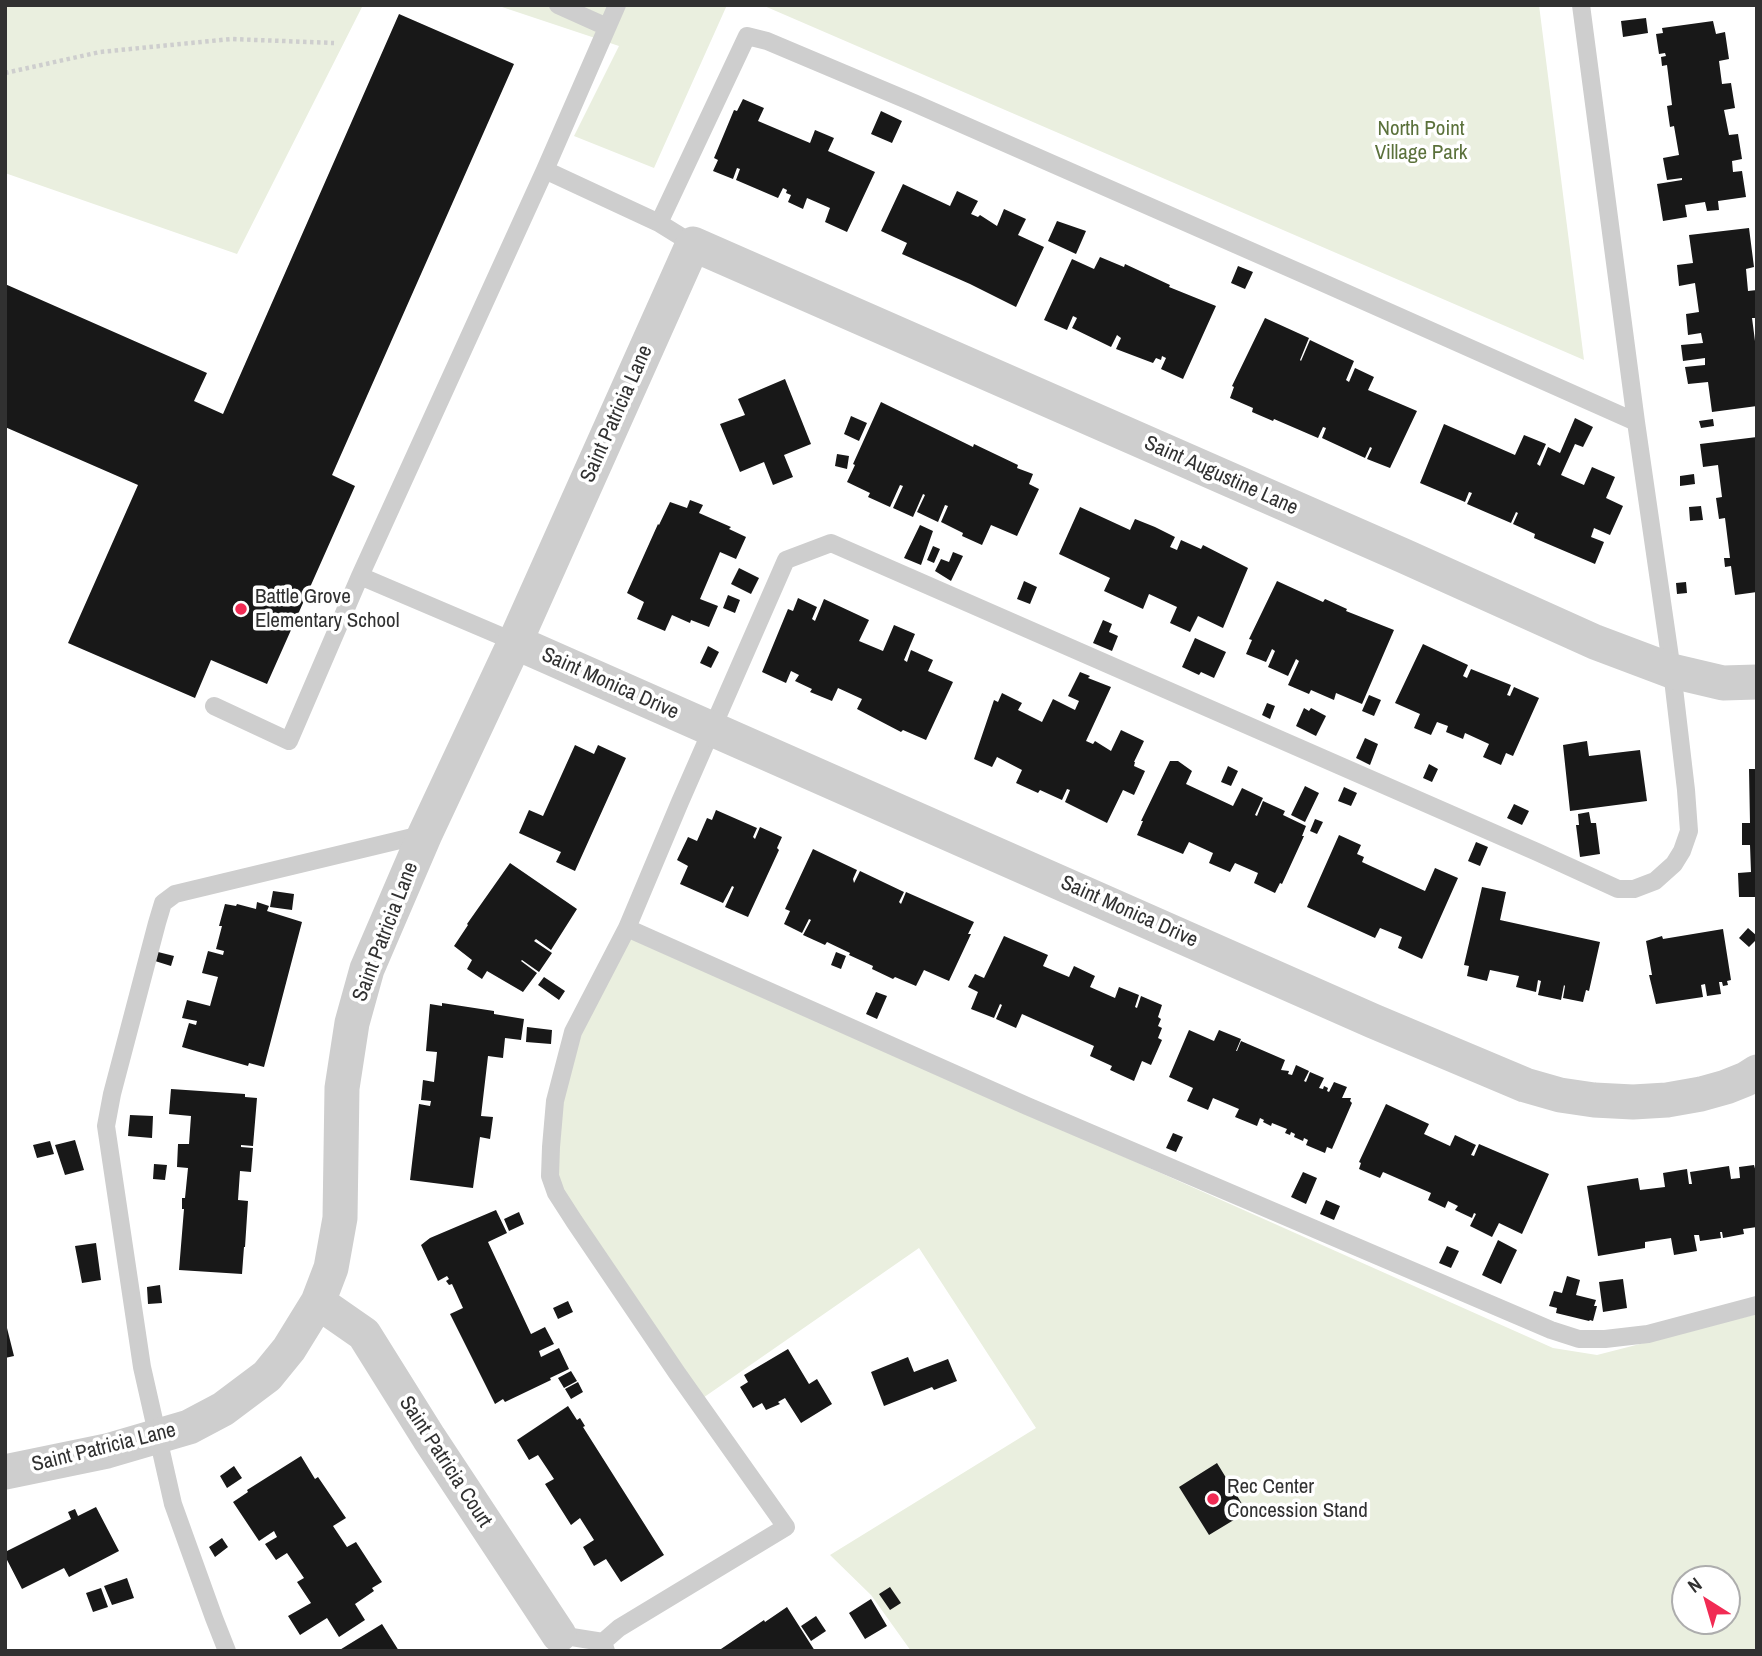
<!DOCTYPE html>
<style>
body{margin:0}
#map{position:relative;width:1762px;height:1656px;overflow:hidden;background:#fff;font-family:"Archivo Narrow",sans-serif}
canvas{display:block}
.frame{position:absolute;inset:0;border:7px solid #313131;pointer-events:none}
.north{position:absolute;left:1671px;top:1565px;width:70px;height:70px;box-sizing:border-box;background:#fff;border:2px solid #adadad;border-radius:50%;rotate:323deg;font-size:19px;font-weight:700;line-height:28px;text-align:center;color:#313131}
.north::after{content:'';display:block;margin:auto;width:24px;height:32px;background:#f12b54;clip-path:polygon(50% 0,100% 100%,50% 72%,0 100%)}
</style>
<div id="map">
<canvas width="1762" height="1656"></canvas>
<div class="frame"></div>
<div class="north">N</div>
</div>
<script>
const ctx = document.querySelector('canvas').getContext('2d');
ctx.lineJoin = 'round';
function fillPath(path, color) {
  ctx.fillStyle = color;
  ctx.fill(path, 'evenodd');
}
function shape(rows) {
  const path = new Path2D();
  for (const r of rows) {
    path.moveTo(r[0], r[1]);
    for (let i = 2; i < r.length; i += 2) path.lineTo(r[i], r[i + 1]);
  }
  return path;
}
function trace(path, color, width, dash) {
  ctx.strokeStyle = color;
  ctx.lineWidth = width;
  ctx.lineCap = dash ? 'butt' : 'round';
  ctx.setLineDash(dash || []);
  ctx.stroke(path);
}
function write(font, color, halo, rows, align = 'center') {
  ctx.font = font + ' "Archivo Narrow",sans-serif';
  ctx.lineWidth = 7;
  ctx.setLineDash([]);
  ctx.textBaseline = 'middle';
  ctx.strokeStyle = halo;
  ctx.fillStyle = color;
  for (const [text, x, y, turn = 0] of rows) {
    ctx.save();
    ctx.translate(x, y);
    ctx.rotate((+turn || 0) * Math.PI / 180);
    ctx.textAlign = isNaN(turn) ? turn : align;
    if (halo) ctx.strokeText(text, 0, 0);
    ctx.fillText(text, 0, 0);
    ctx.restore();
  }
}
const green = shape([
 [5,5,363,5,237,254,5,173],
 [496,5,727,5,654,168,574,136,619,46],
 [762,5,1539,5,1584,360],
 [627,935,1553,1348,1597,1355,1757,1314,1757,1651,911,1651,871,1595,830,1555,1036,1428,919,1248,700,1400,558,1192,557,1102,576,1034],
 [1685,1579,1727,1579,1727,1621,1685,1621]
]);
const building = shape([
 [399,14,514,64,332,475,355,486,267,684,211,660,195,698,68,643,138,485,5,427,5,284,207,373,194,401,223,414],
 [1646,18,1648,33,1623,37,1621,21],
 [1713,21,1716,34,1725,32,1729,59,1719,61,1722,84,1731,83,1735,108,1724,110,1729,135,1738,134,1742,159,1732,161,1733,172,1742,171,1746,197,1718,201,1719,210,1707,211,1705,202,1685,205,1687,217,1663,221,1657,184,1682,180,1682,178,1667,180,1663,158,1679,155,1674,126,1670,127,1667,106,1672,105,1667,65,1662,66,1661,57,1666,56,1665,53,1659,54,1656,34,1663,33,1662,28],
 [743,99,764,108,758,121,810,143,815,130,834,138,828,151,875,172,847,232,825,222,830,208,807,198,803,209,788,202,791,195,786,193,787,190,783,188,778,198,736,180,740,169,737,168,733,179,713,171,718,160,714,158,734,110,737,111],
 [881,111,902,121,892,143,871,134],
 [903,184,950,206,957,191,978,201,971,214,978,217,980,215,997,226,1004,209,1026,219,1018,235,1044,247,1016,307,970,284,902,254,907,243,881,231],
 [1057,221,1086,231,1076,254,1048,241],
 [1749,228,1754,267,1746,269,1748,291,1757,290,1757,318,1752,318,1755,341,1757,340,1757,406,1712,412,1708,382,1688,384,1685,367,1705,365,1705,358,1683,361,1681,345,1703,343,1701,333,1688,335,1686,314,1699,312,1695,283,1679,286,1677,265,1693,263,1689,235],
 [1100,257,1124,267,1125,264,1170,285,1169,287,1216,306,1183,379,1161,369,1166,358,1162,356,1161,360,1156,358,1153,363,1116,349,1121,338,1117,335,1111,347,1072,328,1077,318,1073,316,1067,330,1044,320,1072,259,1094,269],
 [1238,266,1253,272,1245,289,1231,283],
 [1265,318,1309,338,1300,360,1301,361,1310,340,1354,361,1346,380,1349,382,1355,368,1374,377,1368,390,1417,411,1390,468,1367,459,1372,448,1370,447,1365,458,1322,438,1326,428,1323,427,1318,438,1274,419,1273,421,1252,412,1253,408,1230,398,1234,387,1232,386],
 [785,379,811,444,784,455,793,477,773,485,764,462,740,472,720,424,745,415,738,399],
 [881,402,973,447,974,444,1018,465,1017,468,1033,474,1029,484,1039,489,1017,536,991,525,982,545,962,536,963,533,941,522,948,506,945,505,938,522,917,512,925,495,923,494,913,517,893,508,903,486,900,485,890,507,868,497,870,493,847,482,855,465,853,464],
 [851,416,867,423,859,441,844,434],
 [1575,418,1593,427,1583,447,1575,444,1561,475,1584,485,1592,467,1615,477,1606,498,1623,506,1610,535,1594,528,1591,537,1604,542,1595,564,1534,538,1535,534,1513,524,1518,513,1516,512,1511,523,1467,504,1472,493,1469,492,1465,502,1420,483,1444,424,1515,455,1524,435,1546,444,1537,464,1540,466,1548,447,1560,453],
 [1713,419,1714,426,1701,428,1699,421],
 [1757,437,1757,592,1735,595,1731,566,1725,567,1724,558,1730,558,1725,518,1719,519,1716,498,1722,497,1718,465,1703,467,1700,444],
 [837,454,849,456,847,469,835,466],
 [1694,474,1695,484,1680,486,1680,476],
 [690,500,703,505,699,513,731,527,729,529,746,537,736,559,720,552,700,599,718,606,709,627,691,620,690,623,672,615,665,631,637,619,644,602,627,593,658,524,659,525,670,502,687,508],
 [1701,506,1703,520,1690,521,1689,507],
 [1080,507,1130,530,1135,519,1155,527,1175,537,1170,547,1177,550,1181,540,1201,549,1203,545,1248,568,1223,628,1198,616,1190,632,1170,623,1177,607,1149,594,1143,609,1104,591,1110,578,1059,554],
 [920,525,933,531,921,565,904,558],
 [933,546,940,549,934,563,927,560],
 [953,552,963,556,951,581,935,571,941,559,949,562],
 [739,568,759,578,751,594,731,584],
 [1024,581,1037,587,1030,604,1017,599],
 [1277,581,1323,602,1325,599,1347,609,1346,611,1394,630,1362,704,1336,693,1334,700,1311,690,1309,694,1288,685,1299,661,1296,659,1288,676,1268,667,1275,651,1272,649,1266,662,1246,654,1252,640,1249,639],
 [1686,582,1687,593,1677,594,1676,583],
 [728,595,740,600,735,613,723,608],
 [798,598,817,607,812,619,815,621,824,599,869,620,859,641,883,651,894,625,915,634,904,660,907,662,911,650,933,660,928,671,953,682,926,740,903,730,901,732,857,709,862,699,838,688,832,701,810,692,812,689,795,681,799,675,791,671,786,683,762,672,788,609,793,611],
 [1103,620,1112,624,1109,632,1118,636,1112,651,1093,643],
 [1195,638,1226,652,1214,678,1201,672,1199,675,1182,667],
 [1423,644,1468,665,1463,676,1467,678,1471,669,1511,685,1507,695,1510,696,1514,687,1539,698,1513,756,1506,753,1501,765,1483,757,1489,744,1465,733,1463,739,1446,732,1448,726,1437,722,1431,735,1414,728,1420,714,1395,703],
 [708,646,719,652,711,668,700,663],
 [1080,672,1090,676,1088,678,1111,687,1086,741,1093,744,1095,741,1111,751,1121,730,1144,741,1134,762,1135,762,1134,766,1145,771,1134,795,1123,790,1107,823,1065,802,1070,790,1067,789,1062,800,1040,790,1038,793,1016,783,1022,770,997,757,992,767,974,759,994,700,998,702,1002,693,1022,703,1018,710,1042,722,1053,699,1075,710,1079,701,1068,696],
 [1369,695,1381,700,1374,716,1362,711],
 [1267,703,1275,706,1270,719,1262,715],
 [1304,708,1309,711,1311,708,1326,716,1316,736,1296,726],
 [1365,738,1378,744,1370,765,1356,758],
 [1587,741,1589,756,1640,750,1647,801,1570,811,1563,745],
 [575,745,594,754,598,745,626,758,575,871,556,862,561,852,519,833,529,810,543,816],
 [1170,761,1178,761,1192,771,1186,784,1233,806,1242,788,1263,798,1255,815,1257,816,1263,801,1285,811,1283,815,1306,826,1302,836,1304,836,1282,884,1280,883,1275,893,1254,883,1258,873,1235,863,1230,872,1209,863,1213,853,1189,842,1183,854,1137,835,1143,821,1141,821],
 [1429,764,1438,769,1432,782,1423,778],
 [1228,766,1238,771,1231,786,1221,782],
 [1749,769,1757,769,1757,897,1739,897,1738,873,1751,872,1750,845,1742,845,1742,823,1750,823],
 [1305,786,1319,793,1305,822,1291,815],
 [1344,787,1357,793,1351,806,1338,801],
 [1514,804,1529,811,1522,825,1507,818],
 [716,810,757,828,753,837,755,839,760,827,782,837,777,848,779,850,748,917,725,907,734,887,732,886,723,903,680,884,688,866,677,860,688,837,697,841,707,818,712,820],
 [1589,812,1591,823,1596,823,1600,854,1580,857,1576,825,1579,825,1578,814],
 [1315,819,1323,822,1317,834,1310,831],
 [1339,835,1361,845,1357,854,1364,857,1362,862,1425,891,1435,868,1458,878,1422,959,1398,948,1402,937,1380,928,1375,938,1307,907],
 [1476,842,1488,847,1480,866,1468,861],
 [813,849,857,870,853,879,854,883,860,871,904,892,899,902,901,904,906,892,974,922,968,934,971,934,949,981,924,970,916,986,895,977,893,979,872,969,873,966,849,955,850,953,827,942,825,945,803,935,811,920,809,919,802,933,784,924,790,911,785,909],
 [510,863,577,909,551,950,536,939,534,941,552,953,539,972,522,960,521,961,537,973,523,992,487,971,482,979,467,969,472,960,454,946,468,925,467,924],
 [1482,887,1506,892,1500,920,1600,942,1589,991,1586,990,1583,1002,1563,998,1565,986,1564,985,1561,1000,1538,995,1541,981,1538,980,1536,992,1516,987,1519,976,1490,970,1487,981,1467,976,1469,966,1464,965],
 [273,891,294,894,292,910,270,907],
 [257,902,269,906,267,911,302,922,264,1067,249,1063,248,1066,182,1047,189,1023,196,1025,197,1021,182,1018,187,1000,210,1006,218,977,202,973,208,951,223,955,224,951,216,949,222,926,219,926,225,904,236,906,237,904,256,909],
 [1748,928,1757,936,1757,939,1749,947,1739,938],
 [1723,929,1731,980,1727,981,1728,985,1723,986,1722,982,1719,982,1721,994,1707,996,1705,984,1701,985,1703,997,1656,1004,1649,975,1652,975,1646,941,1662,936,1663,939],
 [1004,936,1048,955,1043,966,1069,977,1074,966,1095,976,1090,987,1115,998,1119,987,1139,995,1135,1007,1137,1008,1141,996,1162,1005,1158,1017,1161,1019,1158,1026,1162,1028,1158,1038,1162,1040,1151,1065,1142,1061,1134,1081,1110,1070,1112,1066,1090,1056,1094,1046,1022,1014,1016,1028,996,1019,1002,1005,1000,1004,994,1018,971,1009,978,992,968,987,975,974,984,978],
 [158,952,174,956,171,966,155,961],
 [836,952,846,956,841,969,831,965],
 [544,977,565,991,559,1000,538,985],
 [876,992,887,996,877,1019,866,1014],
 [442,1003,494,1011,494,1014,524,1019,521,1040,505,1038,503,1058,488,1056,481,1116,493,1117,490,1139,480,1137,473,1188,410,1180,419,1104,430,1106,431,1101,421,1100,423,1080,434,1082,437,1052,426,1051,430,1004,442,1006],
 [527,1027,552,1030,551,1044,526,1042],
 [1189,1030,1214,1041,1219,1030,1241,1039,1236,1051,1237,1051,1241,1041,1285,1060,1281,1070,1289,1071,1288,1074,1292,1075,1296,1065,1309,1071,1304,1081,1306,1082,1310,1072,1324,1078,1319,1088,1323,1089,1324,1086,1328,1088,1327,1091,1329,1092,1334,1082,1347,1087,1342,1098,1351,1098,1350,1101,1352,1103,1332,1149,1327,1147,1325,1153,1306,1145,1308,1140,1304,1138,1303,1141,1294,1137,1295,1134,1291,1132,1290,1135,1285,1133,1287,1129,1272,1123,1271,1126,1263,1122,1264,1120,1260,1118,1257,1126,1235,1117,1239,1109,1213,1098,1208,1110,1187,1101,1193,1088,1169,1077],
 [171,1089,245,1094,245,1097,257,1098,253,1146,241,1145,241,1147,253,1148,251,1172,240,1171,238,1200,248,1201,245,1247,244,1247,242,1274,179,1270,184,1209,182,1209,182,1198,185,1198,188,1168,177,1167,178,1144,189,1144,191,1116,169,1114],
 [1386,1104,1429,1124,1424,1134,1450,1146,1455,1135,1476,1145,1471,1155,1474,1156,1479,1144,1549,1174,1522,1234,1499,1223,1492,1237,1470,1226,1476,1214,1474,1213,1472,1218,1455,1210,1458,1206,1448,1201,1445,1208,1428,1200,1431,1193,1383,1172,1380,1178,1359,1169,1361,1163,1359,1162],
 [130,1115,153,1116,152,1138,128,1136],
 [1173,1133,1183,1137,1176,1152,1166,1148],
 [75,1140,84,1170,65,1175,55,1145],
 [50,1141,54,1154,37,1158,33,1145],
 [154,1164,167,1165,165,1180,153,1179],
 [1754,1165,1757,1176,1757,1227,1743,1229,1744,1234,1723,1238,1722,1232,1720,1232,1721,1238,1700,1241,1699,1235,1694,1235,1697,1251,1674,1255,1671,1238,1645,1242,1645,1248,1598,1256,1587,1186,1638,1178,1640,1190,1665,1187,1663,1173,1687,1169,1689,1184,1692,1184,1690,1172,1729,1166,1731,1179,1740,1178,1739,1167],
 [1303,1172,1317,1178,1306,1204,1291,1197],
 [1326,1200,1340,1206,1334,1220,1320,1214],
 [496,1210,507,1233,488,1242,531,1334,545,1327,554,1344,539,1351,541,1357,559,1348,569,1369,550,1378,551,1380,505,1402,503,1399,495,1404,450,1314,463,1308,452,1284,449,1285,446,1281,449,1279,447,1276,438,1281,421,1245,430,1238],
 [519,1212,524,1224,509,1231,504,1219],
 [1498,1240,1517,1250,1501,1284,1482,1275],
 [96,1243,101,1280,82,1283,75,1246],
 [1447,1246,1459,1251,1451,1268,1439,1263],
 [1567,1276,1580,1280,1576,1295,1596,1300,1594,1306,1597,1306,1593,1321,1590,1320,1589,1321,1556,1313,1557,1308,1549,1306,1554,1291,1562,1293],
 [1623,1279,1627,1308,1603,1312,1599,1282],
 [160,1285,162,1303,148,1304,147,1287],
 [568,1301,573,1312,558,1319,553,1308],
 [5,1320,14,1356,5,1358],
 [788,1349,809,1384,817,1379,832,1404,801,1423,785,1398,778,1402,780,1404,766,1410,762,1403,753,1408,740,1387,748,1382,744,1375],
 [908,1357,914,1372,948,1359,957,1381,934,1390,932,1387,884,1406,871,1372],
 [571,1371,577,1381,564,1388,558,1378],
 [578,1382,583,1392,571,1399,565,1389],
 [568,1406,577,1420,580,1418,585,1426,583,1427,664,1555,621,1582,606,1559,594,1566,583,1547,594,1540,580,1518,571,1525,545,1484,554,1479,538,1455,529,1460,517,1440],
 [301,1456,315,1479,318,1477,346,1518,333,1526,347,1547,356,1542,382,1582,372,1588,374,1591,355,1604,365,1620,339,1637,327,1618,300,1635,288,1616,311,1603,297,1582,304,1578,287,1553,276,1560,265,1544,277,1537,274,1531,259,1541,233,1502,248,1492,247,1490],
 [1217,1463,1247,1512,1209,1535,1179,1487],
 [234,1466,242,1478,227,1488,220,1476],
 [96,1507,119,1551,69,1577,64,1568,22,1589,5,1556,5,1552,71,1519,68,1512,75,1509,78,1516],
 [222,1538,228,1547,215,1557,209,1547],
 [127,1578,134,1598,112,1605,104,1586],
 [890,1587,901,1603,890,1610,879,1594],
 [101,1588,108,1607,93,1612,86,1593],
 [871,1599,887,1626,865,1639,849,1613],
 [787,1607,815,1651,718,1651,764,1620,765,1622],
 [816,1616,826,1631,811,1641,801,1626],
 [382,1624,399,1651,338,1651]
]);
const path = shape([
 [5,73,100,52,231,39,334,43]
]);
const service = shape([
 [558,5,607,27],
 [545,170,659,223,693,244],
 [659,223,747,36,767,41,914,103,1319,281,1636,422],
 [360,576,515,642],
 [214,706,289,741,360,576,545,170,617,5],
 [627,928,1027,1106,1551,1330,1579,1339,1605,1339,1648,1334,1757,1305],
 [559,1635,603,1642],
 [227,1651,214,1618,173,1504,142,1367,106,1126,112,1094,157,923,163,903,175,894,425,834],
 [606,1651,603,1642,619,1628,786,1527,677,1373,574,1221,556,1193,550,1176,551,1147,555,1101,573,1032,627,928,680,802,786,560,831,543,1537,852,1618,889,1634,889,1655,881,1674,864,1682,851,1689,831,1686,790,1672,671,1636,422,1581,5]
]);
const minor = shape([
 [515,642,1373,1021,1525,1085,1560,1095,1594,1100,1633,1102,1667,1100,1701,1094,1726,1087,1746,1079,1757,1072],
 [318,1302,364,1334,429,1438,559,1635],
 [5,1472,107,1451,189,1427,223,1409,267,1376,289,1349,318,1302,331,1268,340,1218,342,1088,352,1023,367,969,425,834,515,642,693,244,1404,556,1595,642,1672,671,1723,683,1757,682]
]);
const markers = [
 [241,609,7,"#f12b54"],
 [1213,1499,7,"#f12b54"]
];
const parkNames = [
 ["North Point",1421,129],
 ["Village Park",1421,153]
];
const streetNames = [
 ["Saint Patricia Lane",617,414,-66],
 ["Saint Augustine Lane",1221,476,24],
 ["Saint Monica Drive",610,684,24],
 ["Saint Monica Drive",1129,912,24],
 ["Saint Patricia Lane",386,932,-69],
 ["Saint Patricia Lane",104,1448,-14],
 ["Saint Patricia Court",445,1462,57]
];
const poiNames = [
 ["Battle Grove",255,597],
 ["Elementary School",255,621],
 ["Rec Center",1227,1487],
 ["Concession Stand",1227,1511]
];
fillPath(green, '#eaefdf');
fillPath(building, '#181818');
trace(path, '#cecece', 4.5, [3.5, 3.5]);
trace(service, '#cecece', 18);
trace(minor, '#cecece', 35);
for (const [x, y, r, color] of markers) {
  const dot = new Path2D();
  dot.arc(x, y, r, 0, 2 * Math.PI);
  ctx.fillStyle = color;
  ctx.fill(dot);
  trace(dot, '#fff', 2.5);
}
write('21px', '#5b713b', '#fff', parkNames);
write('21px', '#313131', '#fff', streetNames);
write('21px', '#313131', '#fff', poiNames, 'left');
</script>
